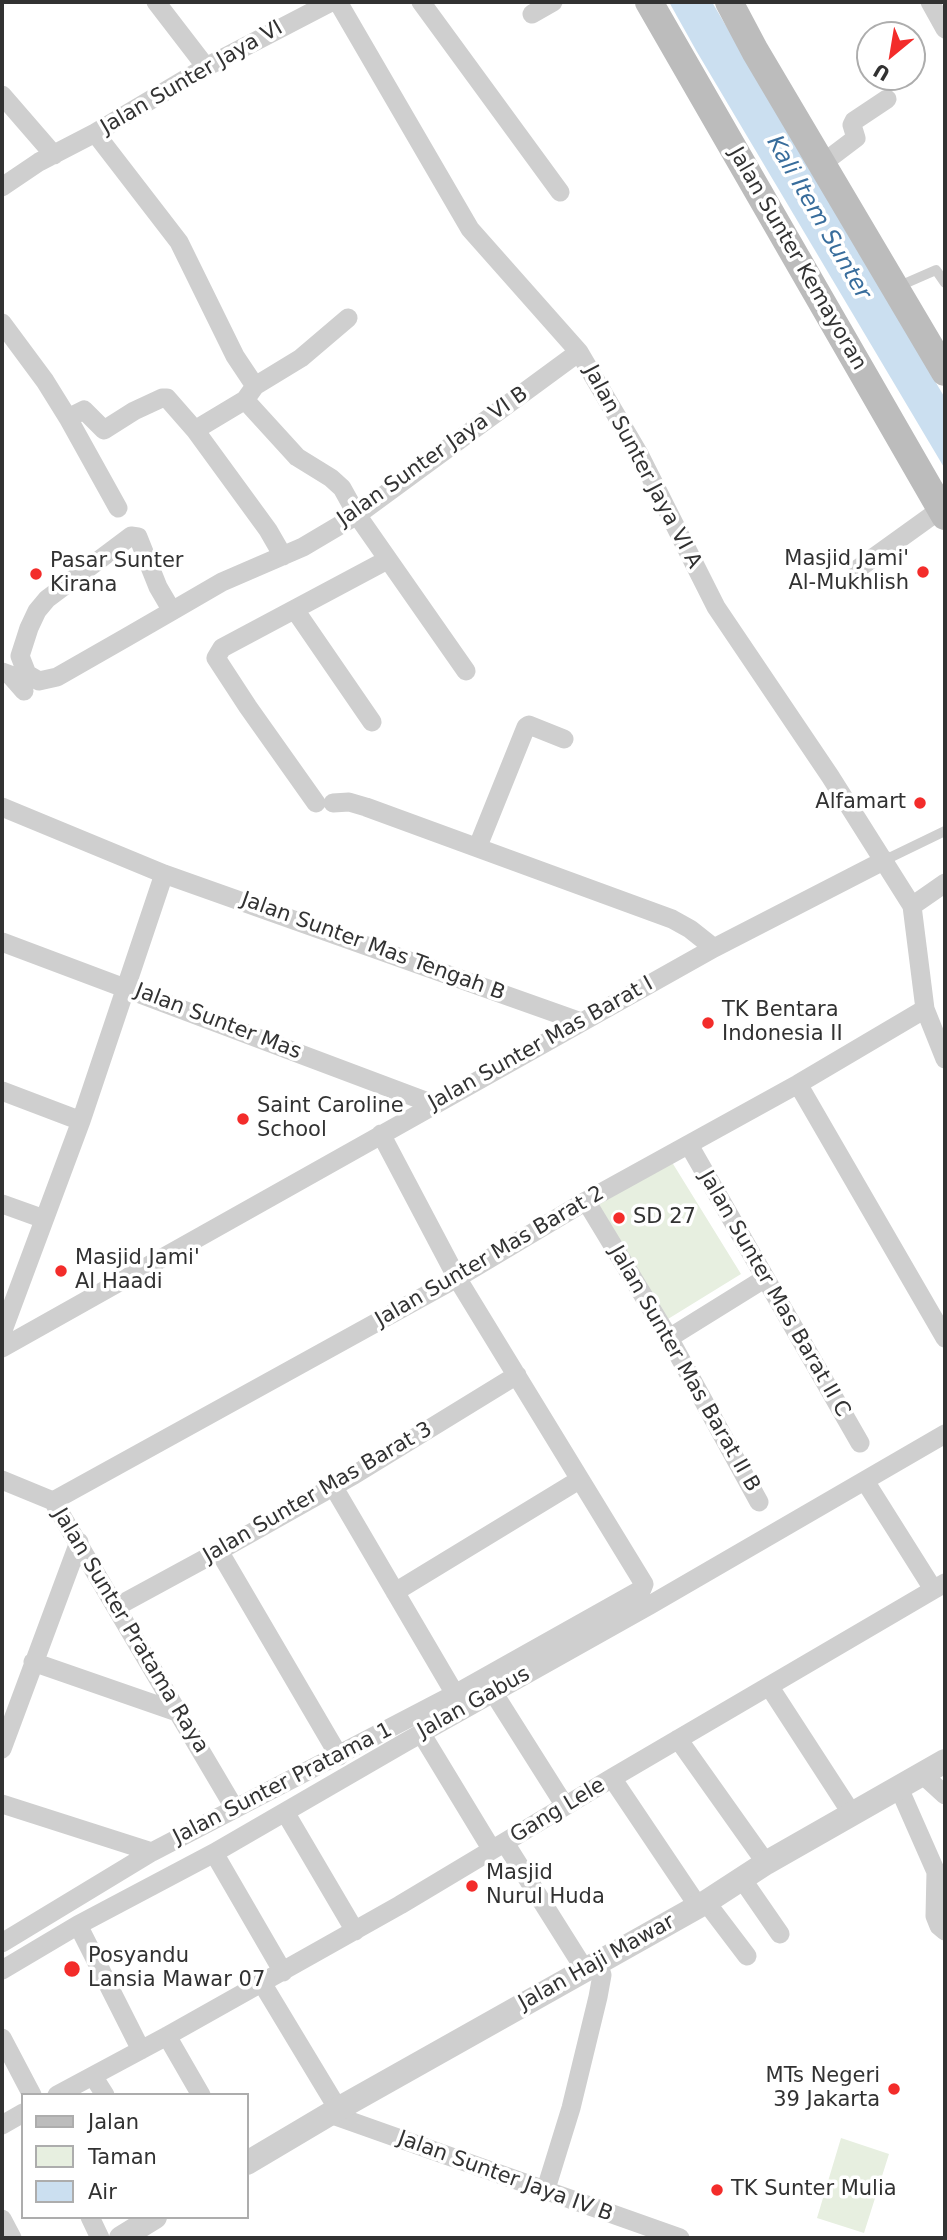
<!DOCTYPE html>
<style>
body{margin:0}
#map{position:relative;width:947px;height:2240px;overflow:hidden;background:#fff;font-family:"DejaVu Sans",sans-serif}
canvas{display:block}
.frame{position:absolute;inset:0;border:4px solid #323232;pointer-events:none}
.legend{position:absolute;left:21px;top:2093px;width:228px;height:126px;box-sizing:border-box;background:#fff;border:2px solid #adadad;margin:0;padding:9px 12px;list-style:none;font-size:21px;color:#323232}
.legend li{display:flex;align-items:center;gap:14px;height:35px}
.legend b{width:35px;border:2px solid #adadad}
.north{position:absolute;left:856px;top:21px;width:70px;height:70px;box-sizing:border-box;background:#fff;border:2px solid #adadad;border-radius:50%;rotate:210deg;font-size:19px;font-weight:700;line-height:28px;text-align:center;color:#323232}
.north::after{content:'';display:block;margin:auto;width:24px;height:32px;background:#f32c2a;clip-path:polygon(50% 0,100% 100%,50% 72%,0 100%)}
</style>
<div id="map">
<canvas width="947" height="2240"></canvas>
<div class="frame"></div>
<ul class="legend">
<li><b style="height:9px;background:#bcbcbc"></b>Jalan</li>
<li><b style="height:19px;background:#e7efe0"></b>Taman</li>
<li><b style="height:19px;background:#cbdff0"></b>Air</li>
</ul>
<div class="north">U</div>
</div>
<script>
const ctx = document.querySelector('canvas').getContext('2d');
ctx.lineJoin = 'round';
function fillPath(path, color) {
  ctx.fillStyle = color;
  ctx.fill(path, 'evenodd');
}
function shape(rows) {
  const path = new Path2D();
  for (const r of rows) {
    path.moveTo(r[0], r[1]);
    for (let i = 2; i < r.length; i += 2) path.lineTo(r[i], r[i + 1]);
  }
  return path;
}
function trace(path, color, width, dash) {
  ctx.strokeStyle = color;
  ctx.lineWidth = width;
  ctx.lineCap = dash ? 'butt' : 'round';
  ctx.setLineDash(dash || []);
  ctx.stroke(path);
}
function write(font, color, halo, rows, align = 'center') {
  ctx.font = font + ' "DejaVu Sans",sans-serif';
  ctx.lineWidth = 7;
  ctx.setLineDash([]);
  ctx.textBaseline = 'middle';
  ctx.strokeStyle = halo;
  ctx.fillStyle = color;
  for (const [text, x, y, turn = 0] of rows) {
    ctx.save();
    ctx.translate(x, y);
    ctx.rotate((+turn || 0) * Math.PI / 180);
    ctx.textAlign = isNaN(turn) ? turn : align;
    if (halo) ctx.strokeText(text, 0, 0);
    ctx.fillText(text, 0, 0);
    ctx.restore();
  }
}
const green = shape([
 [670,1159,741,1274,668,1319,596,1203],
 [841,2138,889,2154,864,2233,817,2218]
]);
const water = shape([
 [669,2,712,2,945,398,945,469,697,52]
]);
const service = shape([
 [897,287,936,270,945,283],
 [885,860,945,831]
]);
const minor = shape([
 [156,2,206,67],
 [338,2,470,229,579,352,639,454,716,607,830,776,912,906,925,1009,945,1059],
 [421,2,560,192],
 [930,2,945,29],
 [532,14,553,2],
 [2,95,54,155],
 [95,133,179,242,235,356,255,386],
 [823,163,856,138,852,125,854,121,887,99],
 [2,187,39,162,95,133,206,67,331,2],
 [2,323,45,381,68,418,84,410,104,430,134,411,162,398,167,398,195,430,268,530,283,556],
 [245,400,297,457,331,478,342,488,357,515,466,671],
 [68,418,118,508],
 [195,430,245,400,255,386,301,358,348,318],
 [859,568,941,509],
 [295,610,372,722],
 [172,611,158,587,138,537,131,536,47,599,37,611,29,628,20,656,27,674,39,681,57,677,127,637,172,611,222,582,303,547,357,515,579,352],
 [2,672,10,675,24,691],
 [316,803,248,707,216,658,222,648,387,560],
 [333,803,349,802,366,807,672,919,690,929,714,948],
 [2,807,164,874,581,1022],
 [478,846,526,727,529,725,564,739],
 [912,906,945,883],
 [2,942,433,1104],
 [798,1084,945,1338],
 [2,1091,81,1121],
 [689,1145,860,1443],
 [586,1201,669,1338,759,1502],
 [2,1204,44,1219],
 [2,1333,81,1121,164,874],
 [669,1338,764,1279],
 [2,1348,714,948,885,860],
 [2,1480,53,1501,235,1809],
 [865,1481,933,1589],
 [333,1486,455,1694],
 [53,1501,457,1278,586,1201,798,1084,925,1009],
 [219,1551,339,1756],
 [395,1592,579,1480],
 [116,1607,219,1551,354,1475,517,1375],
 [33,1662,180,1713],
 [769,1686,852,1814],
 [493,1692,565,1806],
 [421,1733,492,1850],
 [678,1739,766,1863],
 [2,1749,79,1542],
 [922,1774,945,1795],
 [612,1778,698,1906],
 [899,1788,936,1872,935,1916,939,1926,945,1931],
 [2,1804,152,1852],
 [285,1812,355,1931],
 [505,1843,585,1970],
 [214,1853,283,1972],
 [742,1879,780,1934],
 [706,1902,747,1956],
 [78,1925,141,2050],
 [2,1943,152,1852,455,1694,642,1589,644,1584,457,1278,381,1134],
 [2,1970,78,1925,214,1853,404,1743,650,1605,945,1434],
 [262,1983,338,2109],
 [167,2036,201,2095],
 [2,2038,32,2095],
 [93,2076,105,2095],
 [57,2095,167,2036,400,1905,612,1778,945,1583],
 [330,2114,680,2238],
 [2,2125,23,2113],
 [545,2192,571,2108,598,1997,602,1975,598,1963],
 [90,2217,100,2238],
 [2,2219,12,2238]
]);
const tertiary = shape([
 [247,2163,338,2109,706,1902,766,1863,945,1761],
 [121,2238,155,2217]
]);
const secondary = shape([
 [649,2,945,516],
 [729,2,755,51,945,372]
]);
const markers = [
 [923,572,7,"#f32c2a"],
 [36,574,7,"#f32c2a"],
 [920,803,7,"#f32c2a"],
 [708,1023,7,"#f32c2a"],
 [243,1119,7,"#f32c2a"],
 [619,1218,7,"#f32c2a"],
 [61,1271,7,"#f32c2a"],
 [472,1886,7,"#f32c2a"],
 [72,1969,9,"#f32c2a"],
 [894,2089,7,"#f32c2a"],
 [717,2190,7,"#f32c2a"]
];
const streetNames = [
 ["Jalan Sunter Jaya VI",192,78,-30],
 ["Jalan Sunter Kemayoran",797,259,60],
 ["Jalan Sunter Jaya VI B",433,457,-35],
 ["Jalan Sunter Jaya VI A",642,467,62],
 ["Jalan Sunter Mas Tengah B",373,947,20],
 ["Jalan Sunter Mas",218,1022,21],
 ["Jalan Sunter Mas Barat I",541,1044,-29],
 ["Jalan Sunter Mas Barat 2",490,1257,-30],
 ["Jalan Sunter Mas Barat II C",774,1294,60],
 ["Jalan Sunter Mas Barat II B",684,1369,60],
 ["Jalan Sunter Mas Barat 3",318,1493,-30],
 ["Jalan Sunter Pratama Raya",130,1631,59],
 ["Jalan Gabus",474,1703,-29],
 ["Jalan Sunter Pratama 1",283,1784,-27],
 ["Gang Lele",558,1811,-31],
 ["Jalan Haji Mawar",597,1963,-29],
 ["Jalan Sunter Jaya IV B",505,2177,20]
];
const poiNames = [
 ["Masjid Jami'",909,560,"right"],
 ["Al-Mukhlish",909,584,"right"],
 ["Pasar Sunter",50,562],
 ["Kirana",50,586],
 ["Alfamart",906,803,"right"],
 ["TK Bentara",722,1011],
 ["Indonesia II",722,1035],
 ["Saint Caroline",257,1107],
 ["School",257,1131],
 ["SD 27",633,1218],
 ["Masjid Jami'",75,1259],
 ["Al Haadi",75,1283],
 ["Masjid",486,1874],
 ["Nurul Huda",486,1898],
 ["Posyandu",88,1957],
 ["Lansia Mawar 07",88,1981],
 ["MTs Negeri",880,2077,"right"],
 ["39 Jakarta",880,2101,"right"],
 ["TK Sunter Mulia",731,2190]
];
const waterNames = [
 ["Kali Item Sunter",818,218,60]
];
fillPath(green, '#e7efe0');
fillPath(water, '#cbdff0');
trace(service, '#cfcfcf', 10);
trace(minor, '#cfcfcf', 19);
trace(tertiary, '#cfcfcf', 24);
trace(secondary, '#bcbcbc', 28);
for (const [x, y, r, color] of markers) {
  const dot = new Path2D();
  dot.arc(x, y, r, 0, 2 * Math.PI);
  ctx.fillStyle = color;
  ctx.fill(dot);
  trace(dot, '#fff', 2.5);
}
write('21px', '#323232', '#fff', streetNames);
write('21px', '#323232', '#fff', poiNames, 'left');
write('italic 23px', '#386d9c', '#fff', waterNames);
</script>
